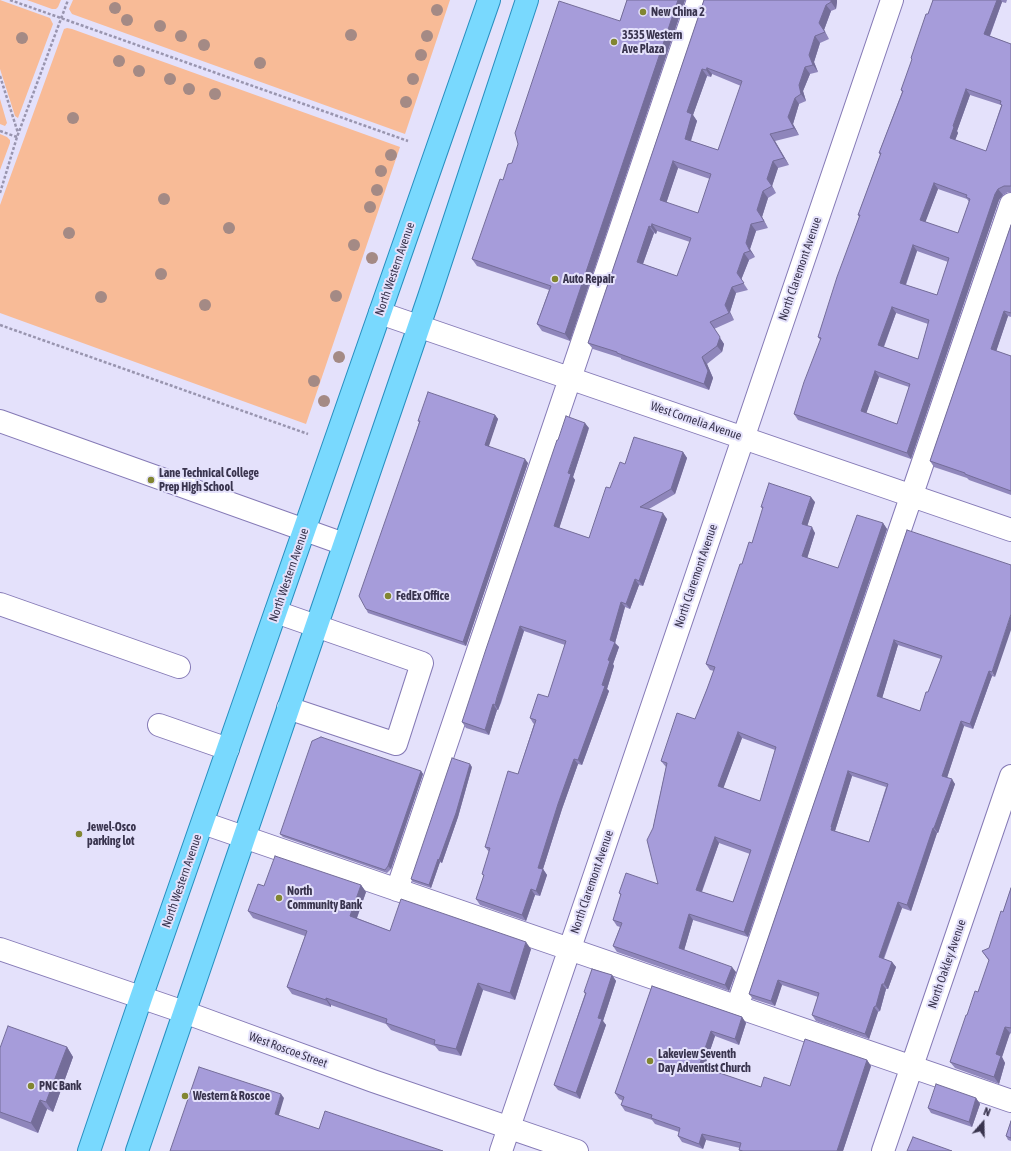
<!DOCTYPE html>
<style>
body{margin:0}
#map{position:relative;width:1011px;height:1151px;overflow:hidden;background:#e4e1fb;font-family:"Asap Condensed",sans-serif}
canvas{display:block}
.north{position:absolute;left:963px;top:1103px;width:40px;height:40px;-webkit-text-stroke:3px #e4e1fb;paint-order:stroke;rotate:20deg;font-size:11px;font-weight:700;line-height:16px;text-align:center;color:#39344e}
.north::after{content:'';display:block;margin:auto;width:14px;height:18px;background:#39344e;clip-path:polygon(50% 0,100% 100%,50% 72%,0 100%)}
</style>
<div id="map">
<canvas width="1011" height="1151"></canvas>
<div class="north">N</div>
</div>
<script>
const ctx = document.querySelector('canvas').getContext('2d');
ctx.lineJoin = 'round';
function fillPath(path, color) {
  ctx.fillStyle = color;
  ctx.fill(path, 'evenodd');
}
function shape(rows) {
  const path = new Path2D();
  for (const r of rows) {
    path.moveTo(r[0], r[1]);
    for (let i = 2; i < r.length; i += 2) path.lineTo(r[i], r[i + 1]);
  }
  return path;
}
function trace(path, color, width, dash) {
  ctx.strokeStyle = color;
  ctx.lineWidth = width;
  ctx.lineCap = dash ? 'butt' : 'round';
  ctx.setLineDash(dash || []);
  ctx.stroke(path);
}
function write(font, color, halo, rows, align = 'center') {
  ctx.font = font + ' "Asap Condensed",sans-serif';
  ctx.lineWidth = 4;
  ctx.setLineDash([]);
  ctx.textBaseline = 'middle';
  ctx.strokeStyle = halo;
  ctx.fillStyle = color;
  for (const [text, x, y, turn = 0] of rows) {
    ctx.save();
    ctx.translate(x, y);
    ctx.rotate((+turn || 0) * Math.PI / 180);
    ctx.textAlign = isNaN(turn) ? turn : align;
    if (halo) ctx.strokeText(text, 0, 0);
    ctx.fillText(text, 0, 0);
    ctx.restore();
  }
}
const green = shape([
 [0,0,50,18,53,24,18,118,15,116,0,69],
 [27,0,61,0,58,7,56,9,52,9],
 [73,0,450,0,405,134,72,14,69,9],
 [67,28,72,29,400,147,306,424,0,313,0,205,64,29],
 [0,99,7,123,5,126,0,124],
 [0,134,7,137,10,140,10,143,0,170]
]);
const path = shape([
 [10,0,408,141],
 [0,76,18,133],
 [0,131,17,137],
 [0,193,17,137,68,0],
 [0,325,308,434]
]);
const minor = shape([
 [380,313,1011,530],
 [0,421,344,544],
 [0,604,179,667],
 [276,612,422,663,396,744,288,708],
 [159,725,228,749],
 [203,823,1011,1101],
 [397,890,698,0],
 [0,949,184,1012,373,1081,577,1151],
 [737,1007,1011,204],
 [501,1151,892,0],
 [883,1151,1011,776]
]);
const major = shape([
 [89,1151,141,998,489,0],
 [137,1151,429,297,527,0]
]);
const trees = [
 [115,8],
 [437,10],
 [127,20],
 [160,26],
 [351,35],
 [181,36],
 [427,36],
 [22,38],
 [204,45],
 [421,55],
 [119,61],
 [260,63],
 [139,71],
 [170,79],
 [413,79],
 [189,89],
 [215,94],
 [406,102],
 [73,118],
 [391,155],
 [381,171],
 [377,190],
 [164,199],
 [370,207],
 [229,228],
 [69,233],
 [354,245],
 [372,258],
 [161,274],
 [336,296],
 [101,297],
 [205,305],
 [339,357],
 [314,381],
 [324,401]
];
const wall = shape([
 [627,0,685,0,570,341,542,331,537,324,549,290,477,266,472,259,503,180,512,163,620,21],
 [704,0,837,2,836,9,831,11,824,30,829,39,820,43,814,62,818,72,810,74,803,91,806,101,799,104,793,124,799,135,775,141,789,165,778,168,772,186,776,193,768,198,762,217,768,228,756,231,750,249,755,257,749,260,741,280,748,290,736,293,730,312,734,320,714,329,724,344,722,352,707,364,713,378,709,390,621,359,621,358,593,349,588,343],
 [712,74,741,86,718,150,691,141,697,121,693,115,707,76,711,77],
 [678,168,710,179,698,213,666,203],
 [657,231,690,242,677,276,643,264,654,233,656,234],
 [933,0,1007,0,1006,3,1002,2,990,36,1011,44,1011,192,1008,192,1003,195,999,200,911,459,798,420,794,414,821,341,818,337,859,217,858,215,880,155,879,153,902,92,901,90,912,60,911,58,928,14],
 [970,95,1001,105,1001,106,986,151,955,140,958,133,957,131],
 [938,189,967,199,969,202,958,233,925,222],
 [917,251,948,262,937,295,906,285],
 [896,313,928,324,918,359,884,347],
 [879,377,909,387,897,424,866,413],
 [1011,225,1011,317,1008,316,996,351,1011,356,1011,495,969,480,967,478,934,467,930,461],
 [495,415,498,419,488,446,528,463,466,646,368,613,366,609,419,422,418,421],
 [589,428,573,477,575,480,559,528,589,538,610,488,625,464,683,452,687,458,675,494,649,509,667,519,643,586,639,585,630,609,625,607,615,643,619,647,613,664,614,666,607,689,609,691,582,765,578,764,562,809,543,869,547,875,540,896,535,895,526,921,480,905,476,899,484,876,482,874,489,852,485,847,518,774,534,724,533,723,530,718,548,697,565,645,524,631,501,703,498,710,497,710,489,735,466,728,462,722],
 [815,502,807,526,815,533,807,558,838,568,883,523,887,529,748,937,693,920,684,950,736,972,729,991,617,952,613,946,620,927,617,926,613,920,621,896,619,893,658,884,653,828,666,767,661,761,695,719,714,671,710,670,706,664,742,564,752,543,763,509,761,507],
 [742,738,775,750,760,801,723,788],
 [719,843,750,854,733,902,702,892],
 [907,530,995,677,992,676,973,729,964,726,947,777,955,784,938,833,937,833,911,911,902,908,884,959,892,962,896,967,888,989,886,989,880,1011,878,1012,869,1039,816,1021,812,1015,818,997,782,985,775,1006,753,999,749,994],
 [898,645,941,659,928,692,920,711,882,698],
 [852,776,886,787,869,842,835,831],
 [472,767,458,817,442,863,440,862,431,888,413,882,411,879],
 [421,771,423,774,391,869,387,873,283,837,280,834],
 [361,885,366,892,357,918,390,931,531,949,515,1000,483,990,461,1056,439,1051,435,1046,391,1030,386,1024,331,1005,331,1007,292,994,287,987,305,936,253,918,248,911,264,886],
 [1011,888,1011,1034,1010,1033,1002,1057,1005,1063,999,1084,955,1068,950,1062,967,1015,978,992,989,961,982,951,989,948,1003,912],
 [612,975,616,981,603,1021,606,1025,580,1099,558,1090,554,1085,585,994,584,992],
 [652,986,742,1017,746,1023,739,1045,715,1036,704,1068,761,1087,790,1086,867,1060,871,1066,843,1151,740,1151,739,1150,740,1148,706,1140,703,1149,682,1142,678,1136,679,1132,655,1124,652,1120,625,1111,621,1105,623,1101,619,1099,615,1093],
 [67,1047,73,1057,53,1112,47,1109,38,1133,0,1118,0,1048],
 [976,1098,980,1104,972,1127,931,1113,928,1108],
 [1011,1121,1011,1141,1008,1140,1006,1136]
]);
const shadedWall = shape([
 [678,0,685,0,570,341,565,334],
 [831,0,837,0,837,2,836,9,831,2],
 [997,0,1001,0,1002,2,988,40,984,34],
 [826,5,831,11,824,30,829,39,819,23],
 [815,36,820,43,814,62,818,72,813,65,809,55],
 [805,67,810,74,803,91,806,101,801,94,799,85],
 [707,68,712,74,711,77,706,70],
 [702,69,707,76,693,115,697,121,689,146,685,139,687,112],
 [966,89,970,95,957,131,958,133,954,143,950,138,953,126],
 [795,98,799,104,793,124,799,135,794,128,788,117],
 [770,134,775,141,789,165,784,158],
 [673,161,678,168,665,207,660,200],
 [773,161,778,168,772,186,776,193,767,179],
 [934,183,938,189,924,226,920,220],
 [998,189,1003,195,999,200,911,459,907,453,995,194],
 [763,191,768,198,762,217,768,228,757,210],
 [652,224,657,231,656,234,651,227],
 [751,224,756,231,750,249,755,257,750,251,746,243],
 [649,226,654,233,641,269,637,262],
 [913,245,917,251,904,289,900,283],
 [744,253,749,260,741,280,748,290,737,273],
 [732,287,736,293,730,312,734,320,725,305],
 [892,307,896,313,882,351,878,345],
 [1004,311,1008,316,995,355,991,349],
 [710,322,724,344,722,352,717,346],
 [702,357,707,364,713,378,709,390,704,384],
 [875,371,879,377,865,417,861,411],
 [495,415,498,419,488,449,485,445],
 [585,423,589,428,573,477,575,480,558,532,554,526,568,473],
 [683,452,687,458,675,494,671,489],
 [525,459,528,463,466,646,463,642],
 [811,497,815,502,806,530,802,524],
 [663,513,667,519,643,586,639,581],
 [883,523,887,529,748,937,744,932],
 [812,527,815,533,806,562,802,556],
 [635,579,639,585,630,609,626,604],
 [621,602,625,607,615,643,619,647,613,664,614,666,607,689,609,691,582,765,578,760,602,685,608,660,610,640],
 [1011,614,1011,630,995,677,992,672],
 [520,626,524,631,498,710,495,705],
 [894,640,898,645,881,702,877,696],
 [989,671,992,676,973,729,970,724],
 [493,704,497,710,489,735,485,730],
 [961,721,964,726,946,781,942,776],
 [738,732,742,738,722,792,718,786],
 [574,759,578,764,562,809,543,869,547,875,540,896,536,891,538,868,558,804],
 [470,764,472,767,458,817,442,863,439,860],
 [421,771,423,774,391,869,388,866],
 [848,771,852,776,835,831,831,830,831,827],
 [952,779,955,784,938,833,934,828],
 [933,828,937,833,911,911,907,905],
 [715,837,719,843,700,896,696,890],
 [438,859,440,862,431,888,429,885],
 [361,885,366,892,355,923,350,916],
 [531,889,535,895,526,921,522,915],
 [898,902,902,908,882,962,879,957],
 [689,914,693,920,683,954,679,948],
 [526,942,531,949,515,1000,510,993],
 [892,962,896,967,888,989,884,984],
 [732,967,736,972,729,991,725,985],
 [612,975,616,981,603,1021,606,1025,580,1099,576,1093,598,1018],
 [778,980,782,985,775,1006,771,1001],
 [478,983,483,990,461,1056,456,1049],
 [882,984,886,989,880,1011,876,1006],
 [326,998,331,1005,331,1007,326,1000],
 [874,1007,878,1012,869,1039,865,1034],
 [742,1017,746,1023,739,1045,735,1039],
 [1005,1027,1010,1033,1002,1057,1005,1063,999,1084,994,1077,996,1054],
 [711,1031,715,1036,703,1071,699,1066],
 [67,1047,73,1057,53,1112,46,1102],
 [867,1060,871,1066,843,1151,837,1151],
 [281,1094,284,1098,278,1118,275,1114],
 [976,1098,980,1104,972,1127,969,1122],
 [40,1100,47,1109,38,1133,31,1123],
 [702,1134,706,1140,703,1149,699,1144]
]);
const building = shape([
 [627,0,678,0,565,334,537,324,551,286,472,259,500,179,503,180,508,164,512,163,518,144,515,133,559,1,620,21,627,0],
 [704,0,831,0,831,2,826,5,819,23,825,32,815,36,809,55,813,65,805,67,799,85,801,94,795,98,788,117,794,128,770,134,784,158,773,161,767,179,772,186,763,191,757,210,764,221,751,224,746,243,750,251,744,253,737,273,744,283,732,287,725,305,729,313,710,322,720,337,717,346,702,357,708,371,704,384,617,353,617,352,588,343,704,0],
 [707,68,742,81,718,150,685,139,692,114,687,112,702,69,706,70,707,68],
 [673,161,711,174,698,213,660,200,673,161],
 [652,224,691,238,677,276,637,262,649,226,651,227,652,224],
 [933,0,997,0,984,34,1011,44,1011,186,1004,186,998,189,995,194,907,453,794,414,804,382,821,338,818,337,837,277,860,215,858,215,881,153,879,153,903,91,901,90,912,59,911,58,926,14,928,14,933,0],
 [966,89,1001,101,1000,104,1002,105,986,151,950,138,954,127,953,126,966,89],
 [934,183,967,195,966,197,970,199,958,233,920,220,934,183],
 [913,245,949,258,937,295,900,283,913,245],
 [892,307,929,320,918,359,878,345,892,307],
 [875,371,910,384,897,424,861,411,875,371],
 [1011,225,1011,313,1004,311,991,349,1011,356,1011,491,965,474,965,473,930,461,1011,225],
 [428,392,495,415,485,445,525,459,463,642,366,609,359,596,420,421,418,421,428,392],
 [566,416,585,423,568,473,571,474,554,526,589,538,606,487,610,488,620,462,625,464,634,437,683,452,671,489,640,507,663,513,639,581,635,579,626,604,621,602,610,640,615,642,608,660,610,661,602,685,605,686,578,760,574,759,558,804,538,868,543,869,536,891,531,889,522,915,476,899,484,875,482,874,490,848,485,847,508,771,518,774,536,720,530,718,538,694,548,697,566,641,520,626,497,697,495,705,493,704,485,730,462,722,486,649,557,440,558,440,566,416],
 [769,483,811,497,802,524,812,527,802,556,838,568,857,515,883,523,744,932,689,914,679,948,732,967,725,985,613,946,622,923,613,920,621,894,619,893,626,873,658,884,647,840,653,828,667,763,661,761,677,713,695,719,707,689,715,667,706,664,740,564,742,564,749,542,752,543,763,507,761,507,769,483],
 [738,732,776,747,760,801,718,786,738,732],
 [715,837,751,850,733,902,696,890,715,837],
 [907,530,1011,565,1011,614,992,672,989,671,970,724,961,721,942,776,952,779,934,828,933,828,907,905,898,902,879,957,892,962,884,984,882,984,876,1006,874,1007,865,1034,812,1015,819,993,778,980,771,1001,749,994,907,530],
 [894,640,942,656,928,692,926,692,920,711,877,696,894,640],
 [848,771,888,784,869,842,831,830,832,827,831,827,848,771],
 [321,737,421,771,388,866,385,870,280,834,312,741,321,737],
 [452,758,470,764,456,813,439,860,438,859,429,885,411,879,452,758],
 [275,856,361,885,350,916,390,931,401,899,526,942,510,993,478,983,456,1049,434,1044,435,1040,386,1023,387,1019,326,998,326,1000,287,987,307,931,248,911,258,884,264,886,275,856],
 [1011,888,1011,1028,1005,1027,996,1054,1001,1056,994,1077,950,1062,966,1015,967,1015,975,991,978,992,989,960,982,951,989,948,1001,911,1003,912,1011,888],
 [592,969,612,975,598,1018,602,1019,576,1093,554,1085,586,993,584,992,592,969],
 [652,986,742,1017,735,1039,711,1031,699,1066,761,1087,764,1077,790,1086,805,1039,867,1060,837,1151,743,1151,739,1150,741,1143,702,1134,699,1144,678,1136,680,1128,651,1118,652,1115,621,1105,624,1097,615,1093,652,986],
 [8,1026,67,1047,46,1102,40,1100,31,1123,0,1112,0,1048,8,1026],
 [199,1067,281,1094,275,1114,319,1129,325,1111,443,1151,170,1151,199,1067],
 [936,1084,976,1098,969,1122,928,1108,936,1084],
 [1011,1121,1011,1138,1006,1136,1011,1121],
 [913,1137,952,1151,907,1151,913,1137]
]);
const markers = [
 [643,12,4,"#828631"],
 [614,42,4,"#828631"],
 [555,279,4,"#828631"],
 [151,480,4,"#828631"],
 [388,596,4,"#828631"],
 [79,834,4,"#828631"],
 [279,898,4,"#828631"],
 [650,1061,4,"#828631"],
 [31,1086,4,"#828631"],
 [185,1096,4,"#828631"]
];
const poiNames = [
 ["New China 2",651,12],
 ["3535 Western",622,35],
 ["Ave Plaza",622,49],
 ["Auto Repair",563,279],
 ["Lane Technical College",159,473],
 ["Prep High School",159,487],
 ["FedEx Office",396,596],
 ["Jewel-Osco",87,827],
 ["parking lot",87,841],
 ["North",287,891],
 ["Community Bank",287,905],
 ["Lakeview Seventh",658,1054],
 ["Day Adventist Church",658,1068],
 ["PNC Bank",39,1086],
 ["Western & Roscoe",193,1096]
];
const streetNames = [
 ["North Western Avenue",395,269,-71],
 ["North Claremont Avenue",800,269,-71],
 ["West Cornelia Avenue",696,421,19],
 ["North Western Avenue",289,575,-71],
 ["North Claremont Avenue",696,576,-71],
 ["North Western Avenue",182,881,-71],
 ["North Claremont Avenue",592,882,-71],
 ["North Oakley Avenue",947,964,-71],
 ["West Roscoe Street",288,1050,20]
];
fillPath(green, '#f8bb97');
trace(minor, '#857ab6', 24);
trace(major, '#288fc0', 24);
trace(path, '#9995af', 2.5, [3, 2]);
trace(minor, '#fff', 22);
trace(major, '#79d9fe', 22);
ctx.fillStyle = '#a48a85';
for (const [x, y] of trees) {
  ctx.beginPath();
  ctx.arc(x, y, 6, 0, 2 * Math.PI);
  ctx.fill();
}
fillPath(wall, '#8f86bb');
fillPath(shadedWall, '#746d99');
fillPath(building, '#a69cda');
trace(building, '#746d99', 1);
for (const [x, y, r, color] of markers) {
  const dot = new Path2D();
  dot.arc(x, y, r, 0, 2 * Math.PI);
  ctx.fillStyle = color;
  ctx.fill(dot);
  trace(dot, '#e4e1fb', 1.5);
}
write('bold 12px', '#39344e', '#e4e1fb', poiNames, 'left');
write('12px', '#39344e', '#e4e1fb', streetNames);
</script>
